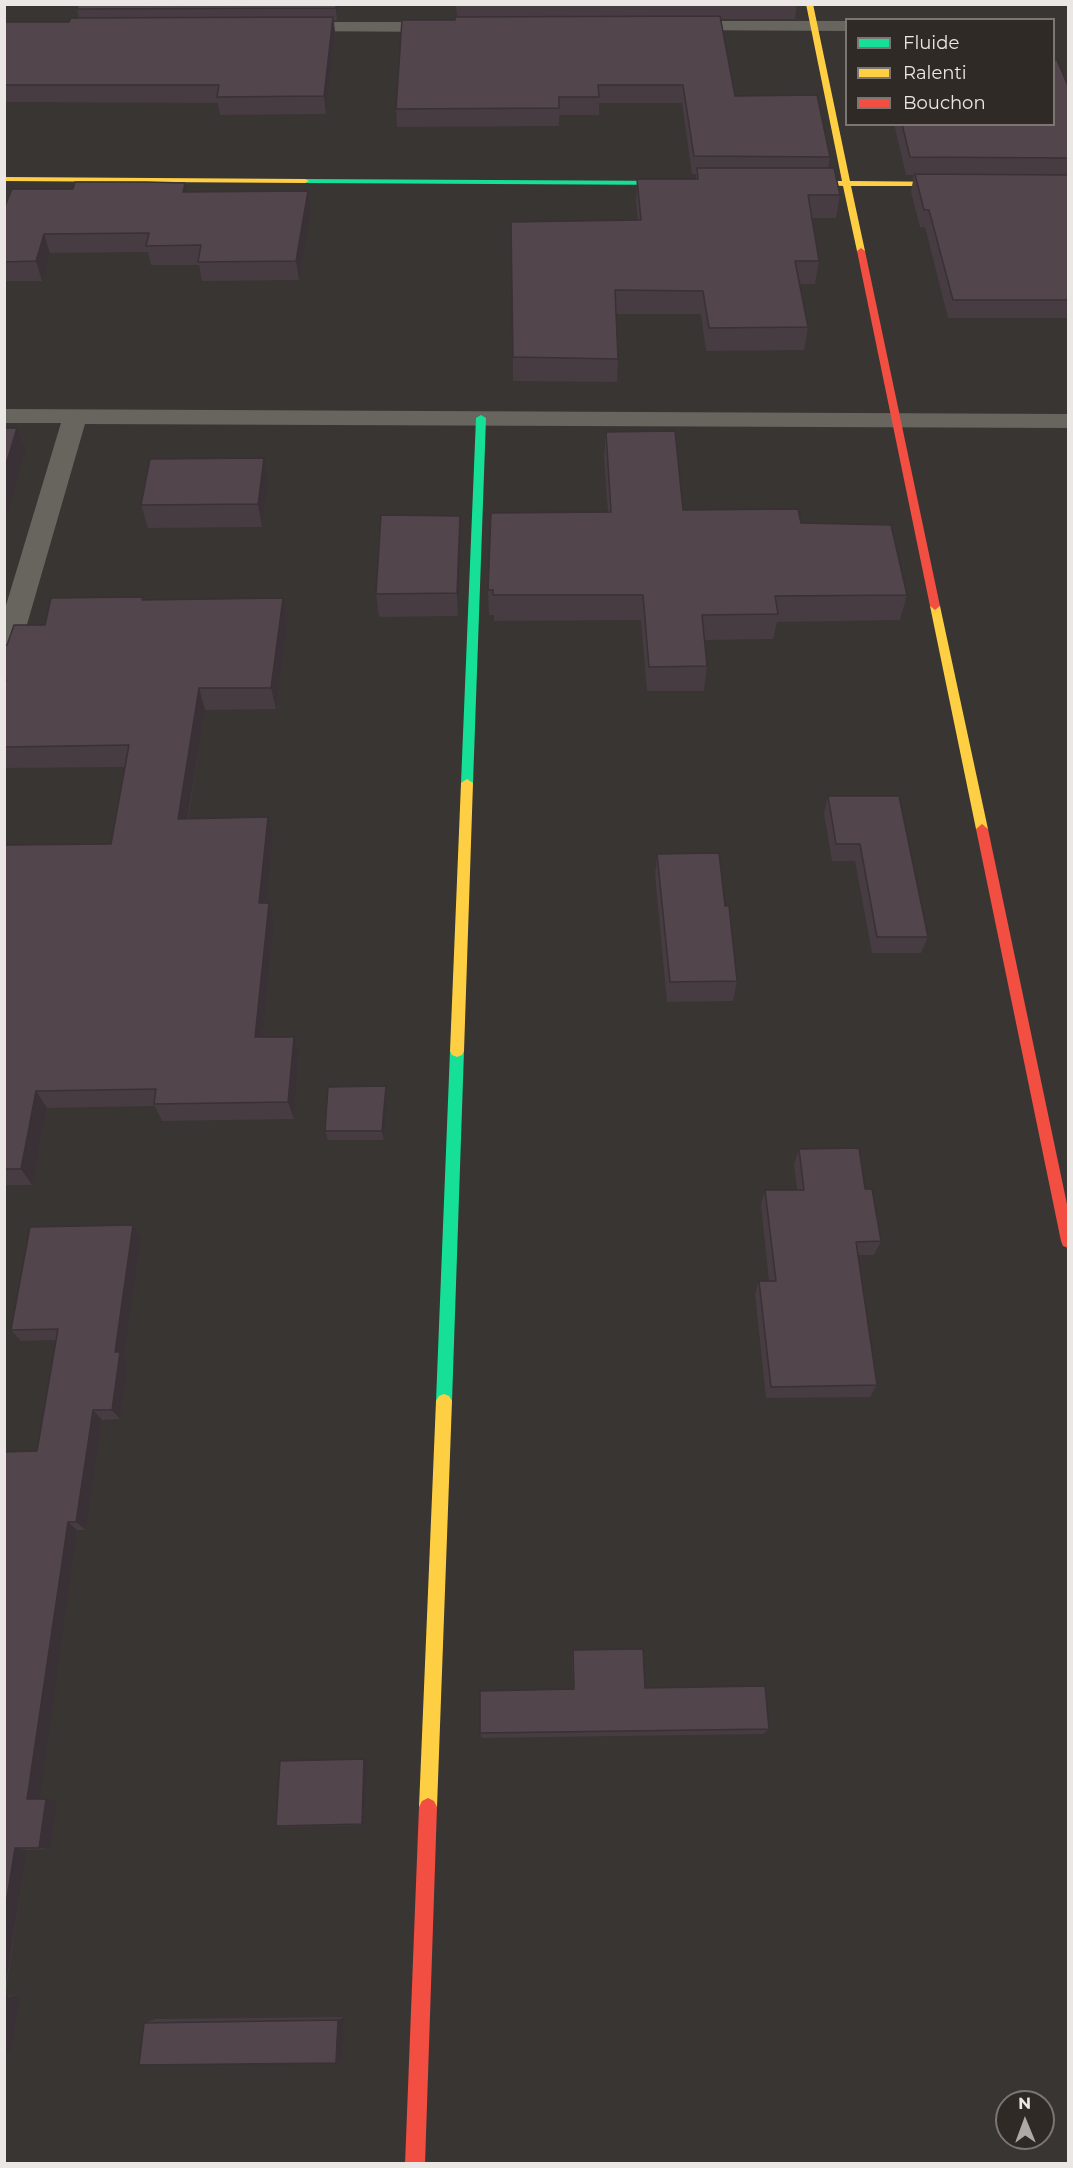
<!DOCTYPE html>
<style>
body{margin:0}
#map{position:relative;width:1073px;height:2168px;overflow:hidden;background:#383533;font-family:Montserrat,sans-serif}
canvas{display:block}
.frame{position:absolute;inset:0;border:6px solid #ebe7e5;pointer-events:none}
.legend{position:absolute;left:845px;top:18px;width:210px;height:108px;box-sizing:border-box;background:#302a27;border:2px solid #7b7673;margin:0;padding:8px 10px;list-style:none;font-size:18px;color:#ebe7e5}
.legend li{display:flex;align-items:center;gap:12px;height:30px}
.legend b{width:30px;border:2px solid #7b7673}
.north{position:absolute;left:995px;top:2090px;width:60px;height:60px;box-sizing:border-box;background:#302a27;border:2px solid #7b7673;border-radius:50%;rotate:359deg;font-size:16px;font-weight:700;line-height:24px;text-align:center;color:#ebe7e5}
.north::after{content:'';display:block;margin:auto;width:21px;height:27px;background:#aca9a7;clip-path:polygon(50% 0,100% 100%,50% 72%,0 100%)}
</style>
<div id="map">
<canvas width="1073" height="2168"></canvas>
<div class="frame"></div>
<ul class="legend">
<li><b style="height:8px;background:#16e098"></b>Fluide</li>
<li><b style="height:8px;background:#ffcf43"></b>Ralenti</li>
<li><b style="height:8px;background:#f24e42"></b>Bouchon</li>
</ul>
<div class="north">N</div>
</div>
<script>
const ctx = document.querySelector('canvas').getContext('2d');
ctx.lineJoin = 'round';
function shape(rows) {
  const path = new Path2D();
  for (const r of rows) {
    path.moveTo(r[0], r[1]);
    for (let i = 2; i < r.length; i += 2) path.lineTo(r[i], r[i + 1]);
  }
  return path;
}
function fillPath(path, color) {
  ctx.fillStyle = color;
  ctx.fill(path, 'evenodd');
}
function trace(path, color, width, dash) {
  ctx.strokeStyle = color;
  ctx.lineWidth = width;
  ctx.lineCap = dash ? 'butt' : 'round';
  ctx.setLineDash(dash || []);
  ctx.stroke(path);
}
const street = shape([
 [678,21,846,21,846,31,672,30,669,26,678,21],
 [291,22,447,22,456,27,447,32,285,31,282,27,291,22],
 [4,409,1068,414,1068,428,85,424,17,659,14,666,4,668,4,612,61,423,4,423,4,409]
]);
const fast = shape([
 [302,179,681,181,685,183,681,185,305,183,302,183,302,179],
 [481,415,486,418,473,783,467,787,461,783,476,418,481,415],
 [457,1045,462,1047,464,1051,452,1401,449,1406,444,1408,439,1406,436,1401,450,1051,452,1047,457,1045]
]);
const slow = shape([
 [806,4,813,4,850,181,957,182,961,184,957,186,851,186,865,251,861,254,857,251,843,186,825,185,821,183,825,181,842,181,806,4],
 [4,177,305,179,309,181,305,183,4,181,4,177],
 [935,602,940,606,988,829,982,834,976,829,930,606,935,602],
 [467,779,473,783,464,1051,462,1055,457,1057,452,1055,450,1051,461,783,467,779],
 [444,1394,449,1396,452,1401,437,1807,434,1813,428,1816,422,1813,419,1807,436,1401,439,1396,444,1394]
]);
const jam = shape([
 [861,248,865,251,940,606,935,610,930,606,857,251,861,248],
 [982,824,988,829,1068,1209,1068,1248,1063,1246,1061,1241,976,829,982,824],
 [428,1798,434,1801,437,1807,425,2164,405,2164,419,1807,422,1801,428,1798]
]);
const wall = shape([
 [78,4,339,4,337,20,334,20,335,34,326,114,220,115,218,103,4,102,4,22,69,22,79,18,77,9],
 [456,4,797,4,795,19,721,19,735,96,830,157,828,168,840,195,836,218,812,218,819,261,815,284,800,284,808,327,804,350,706,351,701,314,616,314,618,359,617,382,513,381,511,222,638,220,636,203,637,179,696,179,696,174,692,174,682,103,599,103,599,115,559,115,559,126,397,127,396,109,455,20,457,17],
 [1068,86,1068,318,948,318,925,227,920,227,911,192,914,175,906,175,894,124,1053,124],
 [73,189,187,192,308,191,311,211,299,280,202,281,199,265,151,265,148,252,50,253,42,281,4,281,4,209],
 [606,432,683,510,801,523,907,595,900,620,777,622,773,639,704,640,707,666,704,691,647,691,641,620,494,621,494,615,489,615,488,590,608,512,604,458],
 [264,458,268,481,262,527,148,528,141,505],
 [460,516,461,539,458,616,379,617,376,594],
 [283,598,288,620,276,709,205,710,188,819,273,838,266,903,269,903,274,923,263,1037,299,1055,294,1119,162,1121,155,1106,47,1108,32,1185,4,1185,4,845,111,844,125,767,4,768,4,646,45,625,144,600],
 [828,796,928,937,921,953,872,953,855,861,832,861,824,813],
 [657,854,725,906,737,981,733,1001,667,1002,655,875],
 [386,1086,387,1096,384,1140,328,1140,325,1131],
 [799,1149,865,1189,881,1241,874,1255,858,1255,877,1385,870,1397,766,1398,755,1294,759,1281,769,1281,761,1205,765,1190,797,1190,794,1164],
 [141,1238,124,1357,128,1363,120,1419,102,1420,86,1530,77,1530,39,1799,57,1801,50,1849,27,1850,5,1996,20,1995,12,2050,4,2052,4,1452,37,1451,56,1340,21,1341,11,1330],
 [573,1650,645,1688,769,1729,763,1734,482,1738,480,1733,573,1689,572,1657],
 [367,1762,364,1825,280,1827,276,1826],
 [344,2017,342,2058,336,2063,144,2023,155,2019]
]);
const shadedWall = shape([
 [336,4,339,4,337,20,336,8],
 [333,17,335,34,326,114,324,96],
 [185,183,189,202,183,192],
 [308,191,311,211,299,280,296,261],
 [44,234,50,253,42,281,36,261],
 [17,428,25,451,4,523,4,471],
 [264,458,268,481,262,527,258,504],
 [460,516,461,539,458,616,457,593],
 [283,598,288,620,276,709,271,688],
 [199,688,205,710,184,839,178,819],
 [268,817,273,838,264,923,259,903],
 [269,903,274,923,261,1055,255,1037],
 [294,1037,299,1055,294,1119,288,1102],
 [386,1086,387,1096,384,1140,382,1131],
 [36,1091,47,1108,32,1185,21,1169],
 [133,1225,141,1238,124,1357,128,1363,120,1419,112,1410,115,1352],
 [93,1410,102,1420,86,1530,76,1522],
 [68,1522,77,1530,39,1802,27,1799],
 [364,1759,367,1762,364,1825,362,1824],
 [46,1799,57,1801,50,1849,39,1848],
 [15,1848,27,1850,4,1996,4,1916],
 [20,1995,12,2050,4,2052,4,2014,7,1997],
 [344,2017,342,2058,336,2063,338,2020]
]);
const building = shape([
 [78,4,336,4,336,8,77,9,78,4],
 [720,16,735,96,817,95,830,157,694,156,683,85,598,85,599,97,559,97,559,108,396,109,402,20,455,20,455,17,720,16],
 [333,17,324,96,217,97,219,85,4,85,4,22,69,22,71,18,333,17],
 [1053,60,1057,60,1068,86,1068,158,910,157,902,124,1053,124,1053,60],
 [697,168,834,168,840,195,808,195,819,261,795,261,808,327,709,328,703,291,615,290,618,359,513,357,511,222,641,220,637,179,698,179,697,168],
 [915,174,1068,175,1068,300,953,300,929,210,924,210,915,174],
 [75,182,146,182,185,183,183,192,308,191,296,261,198,262,201,245,146,246,149,233,44,234,36,261,4,262,4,209,12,189,73,189,75,182],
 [4,428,17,428,4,471,4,428],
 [675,431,683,510,798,509,801,523,891,525,907,595,775,596,778,614,702,615,707,666,649,667,643,595,493,595,493,590,488,590,491,513,611,512,606,432,675,431],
 [264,458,258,504,141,505,150,459,264,458],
 [381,515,460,516,457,593,376,594,381,515],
 [143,597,142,600,283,598,271,688,199,688,178,819,268,817,259,903,269,903,255,1037,294,1037,288,1102,154,1104,156,1089,36,1091,21,1169,4,1169,4,845,111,844,129,745,4,747,4,687,6,680,4,680,4,646,7,645,14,625,45,625,51,598,143,597],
 [828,796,899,796,928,937,877,937,860,844,836,844,828,796],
 [719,853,725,906,729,906,737,981,670,982,657,854,719,853],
 [386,1086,382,1131,325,1131,328,1087,386,1086],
 [859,1148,865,1189,872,1189,881,1241,856,1242,877,1385,771,1387,759,1281,776,1281,765,1190,804,1190,799,1149,859,1148],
 [133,1225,115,1352,120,1352,112,1410,93,1410,76,1522,68,1522,27,1799,46,1799,39,1848,15,1848,4,1916,4,1452,37,1451,58,1329,11,1330,30,1227,133,1225],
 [643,1649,645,1688,765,1686,769,1729,480,1733,480,1691,574,1689,573,1650,643,1649],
 [364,1759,362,1824,276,1826,280,1761,364,1759],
 [4,1997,7,1997,4,2014,4,1997],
 [338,2020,336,2063,139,2065,144,2023,338,2020]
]);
fillPath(street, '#68655e');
fillPath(fast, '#16e098');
fillPath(slow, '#ffcf43');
fillPath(jam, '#f24e42');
fillPath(wall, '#473c41');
fillPath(shadedWall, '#393135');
fillPath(building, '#52464c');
trace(building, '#393135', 1.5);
</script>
